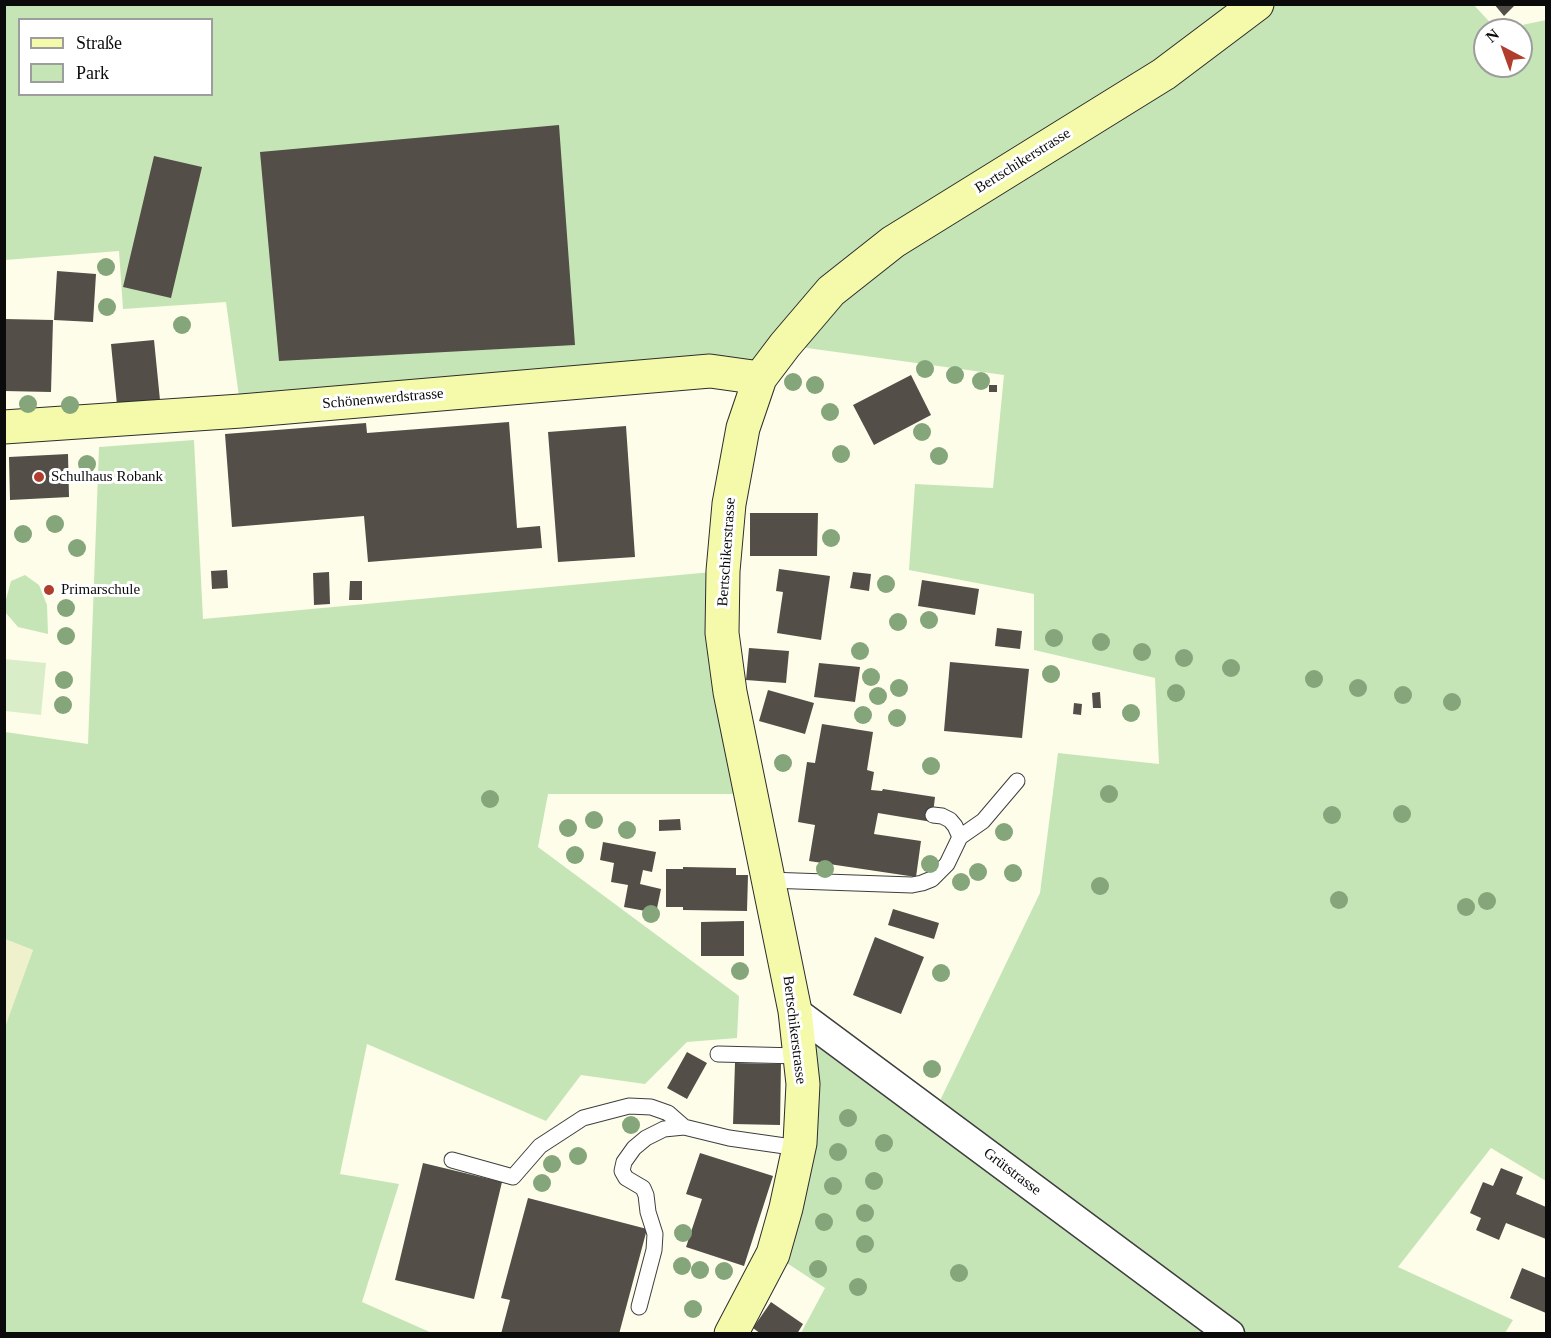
<!DOCTYPE html>
<meta charset="utf-8">
<style>
body{margin:0}
#map{position:relative;width:1551px;height:1338px;overflow:hidden;background:#fefdea;font-family:"Times New Roman",serif}
canvas{display:block}
.frame{position:absolute;inset:0;border:6px solid #0b0b0b;pointer-events:none}
.legend{position:absolute;left:18px;top:18px;width:195px;height:78px;box-sizing:border-box;background:#fff;border:2px solid #9d9d9d;margin:0;padding:8px 10px;list-style:none;font-size:18px;color:#0b0b0b}
.legend li{display:flex;align-items:center;gap:12px;height:30px}
.legend b{width:30px;border:2px solid #9d9d9d}
.north{position:absolute;left:1473px;top:18px;width:60px;height:60px;box-sizing:border-box;background:#fff;border:2px solid #9d9d9d;border-radius:50%;rotate:319deg;font-size:16px;font-weight:700;line-height:24px;text-align:center;color:#0b0b0b}
.north::after{content:'';display:block;margin:auto;width:21px;height:27px;background:#b13e2d;clip-path:polygon(50% 0,100% 100%,50% 72%,0 100%)}
</style>
<div id="map">
<canvas width="1551" height="1338"></canvas>
<div class="frame"></div>
<ul class="legend">
<li><b style="height:8px;background:#f4faa9"></b>Straße</li>
<li><b style="height:16px;background:#c6e5b7"></b>Park</li>
</ul>
<div class="north">N</div>
</div>
<script>
const ctx = document.querySelector('canvas').getContext('2d');
ctx.lineJoin = 'round';
function fillPath(path, color) {
  ctx.fillStyle = color;
  ctx.fill(path, 'evenodd');
}
function shape(rows) {
  const path = new Path2D();
  for (const r of rows) {
    path.moveTo(r[0], r[1]);
    for (let i = 2; i < r.length; i += 2) path.lineTo(r[i], r[i + 1]);
  }
  return path;
}
function trace(path, color, width, dash) {
  ctx.strokeStyle = color;
  ctx.lineWidth = width;
  ctx.lineCap = dash ? 'butt' : 'round';
  ctx.setLineDash(dash || []);
  ctx.stroke(path);
}
function write(font, color, halo, rows, align = 'center') {
  ctx.font = font + ' "Times New Roman",serif';
  ctx.lineWidth = 6;
  ctx.setLineDash([]);
  ctx.textBaseline = 'middle';
  ctx.strokeStyle = halo;
  ctx.fillStyle = color;
  for (const [text, x, y, turn = 0] of rows) {
    ctx.save();
    ctx.translate(x, y);
    ctx.rotate((+turn || 0) * Math.PI / 180);
    ctx.textAlign = isNaN(turn) ? turn : align;
    if (halo) ctx.strokeText(text, 0, 0);
    ctx.fillText(text, 0, 0);
    ctx.restore();
  }
}
const farmland = shape([
 [5,939,33,950,5,1030]
]);
const green = shape([
 [1473,4,1497,30,1485,30,1485,66,1521,66,1521,30,1498,30,1546,20,1546,1181,1491,1148,1398,1267,1513,1320,1505,1333,801,1333,825,1288,773,1254,786,1208,795,1011,934,1113,1040,893,1058,753,1159,764,1155,678,1034,650,1034,594,909,570,915,484,993,488,1004,375,785,345,760,378,241,411,226,302,123,309,119,251,5,260,5,5],
 [20,20,212,20,212,94,20,94],
 [194,440,203,619,723,571,751,794,548,794,538,847,739,996,737,1038,687,1042,645,1084,581,1075,546,1121,367,1044,340,1174,399,1184,362,1302,432,1333,5,1333,4,1030,33,950,5,939,5,732,88,744,99,447],
 [25,575,39,585,47,605,48,634,18,627,5,612,5,603,11,581]
]);
const pitch = shape([
 [4,659,46,663,41,715,5,711]
]);
const building = shape([
 [1494,4,1516,4,1504,16],
 [559,125,575,345,279,361,260,152],
 [154,156,202,167,171,298,123,287],
 [57,271,96,274,93,322,54,320],
 [4,319,53,320,51,392,4,391],
 [154,340,160,400,117,405,111,344],
 [911,375,931,415,874,445,853,405],
 [989,385,997,385,997,392,989,392],
 [509,422,517,528,540,526,542,548,368,562,364,516,232,527,225,434,366,423,367,433],
 [626,426,635,557,558,562,548,432],
 [68,454,69,497,10,500,9,457],
 [750,513,818,513,817,556,750,556],
 [779,569,830,576,821,640,777,633,783,592,776,591],
 [227,570,228,588,212,589,211,571],
 [329,572,330,604,314,605,313,573],
 [853,572,871,574,869,591,850,588],
 [922,580,979,589,975,615,918,606],
 [350,581,362,581,362,600,349,600],
 [997,628,1022,631,1020,649,995,646],
 [749,648,789,651,786,683,746,680],
 [950,662,1029,669,1022,738,944,731],
 [819,663,860,667,855,702,814,697],
 [768,690,814,703,805,734,759,721],
 [1100,692,1101,708,1093,708,1092,693],
 [1074,703,1082,704,1081,715,1073,714],
 [822,724,873,732,867,770,874,772,871,790,882,791,883,789,935,797,932,822,878,813,874,834,921,841,916,877,809,861,815,825,798,822,807,762,815,763],
 [680,819,681,830,659,831,659,820],
 [603,842,656,852,652,872,643,870,640,884,661,889,656,913,624,907,628,885,611,882,614,863,600,860],
 [683,867,736,868,736,875,748,875,747,911,683,910,683,907,666,907,666,869,683,869],
 [893,909,939,923,934,939,888,925],
 [744,921,744,956,701,956,701,922],
 [875,937,924,957,901,1014,853,995],
 [687,1052,707,1063,687,1099,667,1088],
 [735,1063,781,1064,780,1125,733,1124],
 [700,1153,773,1176,744,1266,686,1247,702,1199,686,1194],
 [423,1163,502,1182,474,1299,395,1280],
 [1501,1168,1523,1177,1516,1194,1546,1207,1546,1239,1506,1223,1499,1240,1476,1230,1481,1218,1470,1213,1483,1182,1493,1186],
 [528,1198,647,1229,619,1334,501,1334,510,1300,501,1298],
 [1522,1268,1546,1278,1546,1313,1510,1298],
 [771,1302,803,1324,797,1334,761,1334,753,1328]
]);
const lane = shape([
 [960,837,983,821,1017,781],
 [768,880,912,885,922,883,932,879,947,864,960,837,955,826,950,820,942,816,933,815],
 [718,1054,799,1056],
 [452,1160,513,1177,540,1146,583,1118,629,1106,651,1107,668,1113,684,1127],
 [639,1307,654,1250,655,1234,648,1212,646,1195,643,1188,626,1178,622,1171,624,1162,634,1148,646,1138,664,1129,684,1127,729,1138,799,1148]
]);
const street = shape([
 [795,1011,1230,1334]
]);
const secondary = shape([
 [4,427,241,411,710,371,760,378],
 [731,1334,773,1254,786,1208,800,1143,803,1084,795,1011,730,692,722,633,723,571,729,504,743,428,760,378,785,345,831,291,893,242,1164,74,1257,4]
]);
const trees = [
 [106,267],
 [107,307],
 [182,325],
 [925,369],
 [955,375],
 [981,381],
 [793,382],
 [815,385],
 [28,404],
 [70,405],
 [830,412],
 [922,432],
 [841,454],
 [939,456],
 [87,464],
 [55,524],
 [23,534],
 [831,538],
 [77,548],
 [886,584],
 [66,608],
 [929,620],
 [898,622],
 [66,636],
 [1054,638],
 [1101,642],
 [860,651],
 [1142,652],
 [1184,658],
 [1231,668],
 [1051,674],
 [871,677],
 [1314,679],
 [64,680],
 [899,688],
 [1358,688],
 [1176,693],
 [1403,695],
 [878,696],
 [1452,702],
 [63,705],
 [1131,713],
 [863,715],
 [897,718],
 [783,763],
 [931,766],
 [1109,794],
 [490,799],
 [1402,814],
 [1332,815],
 [594,820],
 [568,828],
 [627,830],
 [1004,832],
 [575,855],
 [930,864],
 [825,869],
 [978,872],
 [1013,873],
 [961,882],
 [1100,886],
 [1339,900],
 [1487,901],
 [1466,907],
 [651,914],
 [740,971],
 [941,973],
 [932,1069],
 [848,1118],
 [631,1125],
 [884,1143],
 [838,1152],
 [578,1156],
 [552,1164],
 [874,1181],
 [542,1183],
 [833,1186],
 [865,1213],
 [824,1222],
 [683,1233],
 [865,1244],
 [682,1266],
 [818,1269],
 [700,1270],
 [724,1271],
 [959,1273],
 [858,1287],
 [693,1309]
];
const markers = [
 [39,477,6,"#b13e2d"],
 [49,590,6,"#b13e2d"]
];
const streetNames = [
 ["Bertschikerstrasse",1023,161,-32],
 ["Schönenwerdstrasse",383,399,-5],
 ["Bertschikerstrasse",727,552,-86],
 ["Bertschikerstrasse",794,1030,83],
 ["Grütstrasse",1012,1172,37]
];
const poiNames = [
 ["Schulhaus Robank",51,477],
 ["Primarschule",61,590]
];
fillPath(farmland, '#eef1cc');
fillPath(green, '#c6e5b7');
fillPath(pitch, '#d9edc8');
fillPath(building, '#534e48');
trace(lane, '#3e3e3e', 17);
trace(street, '#3e3e3e', 31);
trace(secondary, '#2d2d2d', 35);
trace(lane, '#fff', 15);
trace(street, '#fff', 28);
trace(secondary, '#f4faa9', 33);
ctx.fillStyle = '#85a57b';
for (const [x, y] of trees) {
  ctx.beginPath();
  ctx.arc(x, y, 9, 0, 2 * Math.PI);
  ctx.fill();
}
for (const [x, y, r, color] of markers) {
  const dot = new Path2D();
  dot.arc(x, y, r, 0, 2 * Math.PI);
  ctx.fillStyle = color;
  ctx.fill(dot);
  trace(dot, '#fff', 2);
}
write('15px', '#0b0b0b', '#fff', streetNames);
write('15px', '#0b0b0b', '#fff', poiNames, 'left');
</script>
